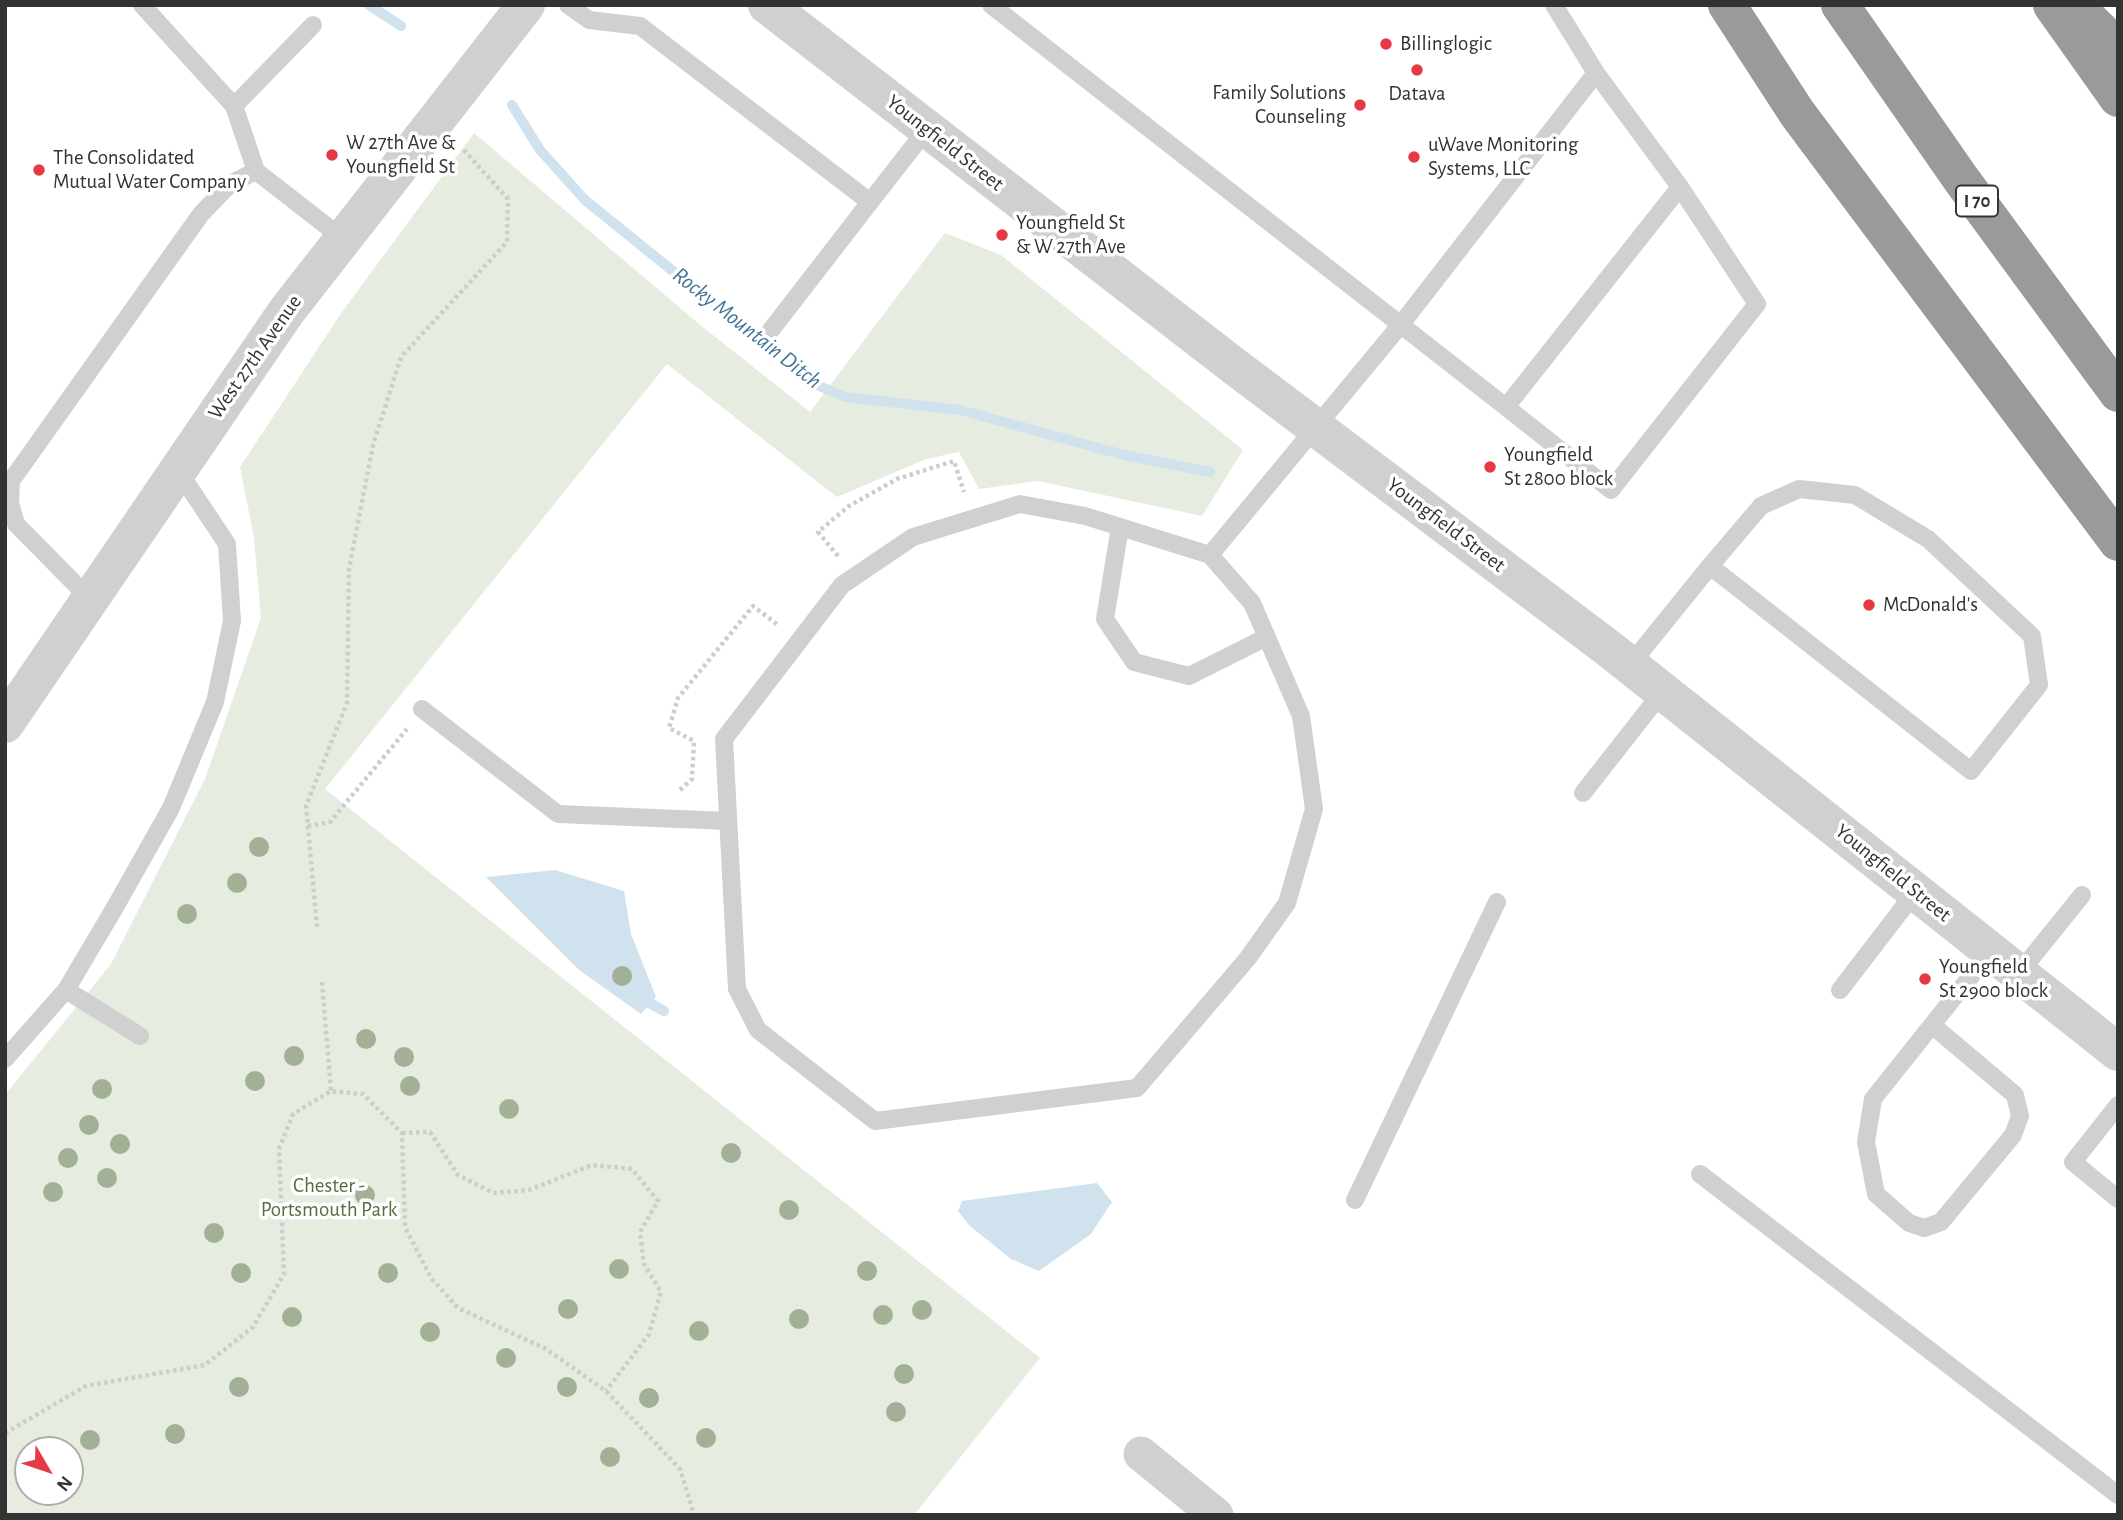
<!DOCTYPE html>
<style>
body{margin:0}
#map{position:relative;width:2123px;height:1520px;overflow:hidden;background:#fff;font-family:"Alegreya Sans",sans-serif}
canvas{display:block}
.frame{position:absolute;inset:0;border:7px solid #333;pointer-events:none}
.north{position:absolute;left:14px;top:1436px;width:70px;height:70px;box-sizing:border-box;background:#fff;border:2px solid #adadad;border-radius:50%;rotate:129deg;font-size:19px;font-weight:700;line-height:28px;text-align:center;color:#333}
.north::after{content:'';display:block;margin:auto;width:24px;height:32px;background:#e63946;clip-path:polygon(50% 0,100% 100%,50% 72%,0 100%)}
</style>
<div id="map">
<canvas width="2123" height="1520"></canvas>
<div class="frame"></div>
<div class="north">N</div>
</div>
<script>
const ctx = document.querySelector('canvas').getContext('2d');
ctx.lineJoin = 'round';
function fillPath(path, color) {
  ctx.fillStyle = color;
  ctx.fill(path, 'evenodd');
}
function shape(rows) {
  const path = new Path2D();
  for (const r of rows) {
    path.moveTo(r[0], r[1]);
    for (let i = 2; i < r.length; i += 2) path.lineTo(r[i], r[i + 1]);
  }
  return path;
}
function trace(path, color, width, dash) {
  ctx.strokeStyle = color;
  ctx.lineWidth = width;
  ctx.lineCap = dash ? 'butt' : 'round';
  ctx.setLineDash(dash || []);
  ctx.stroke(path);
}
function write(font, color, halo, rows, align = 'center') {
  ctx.font = font + ' "Alegreya Sans",sans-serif';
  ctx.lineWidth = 7;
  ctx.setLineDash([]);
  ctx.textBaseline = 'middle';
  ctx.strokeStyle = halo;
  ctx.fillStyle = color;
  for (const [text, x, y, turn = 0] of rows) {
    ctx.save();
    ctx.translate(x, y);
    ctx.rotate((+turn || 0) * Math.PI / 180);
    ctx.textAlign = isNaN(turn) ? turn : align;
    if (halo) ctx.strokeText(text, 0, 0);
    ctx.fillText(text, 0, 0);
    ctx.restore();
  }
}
const green = shape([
 [474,133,699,324,810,412,945,233,1001,255,1243,450,1202,516,1038,481,979,489,959,452,926,459,837,497,667,364,325,789,1040,1358,914,1515,5,1515,5,1095,111,964,205,779,261,618,254,538,240,467,342,312],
 [28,1450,70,1450,70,1492,28,1492]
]);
const water = shape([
 [555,870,624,891,631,934,656,997,641,1014,579,970,486,877],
 [1097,1183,1112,1202,1091,1234,1039,1271,1011,1259,970,1226,958,1211,962,1201]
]);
const stream = shape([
 [369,5,401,26],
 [512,105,540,150,585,200,810,382,845,397,960,410,1124,455,1210,472],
 [644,1000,664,1011]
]);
const path = shape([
 [838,556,818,532,849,506,897,479,954,461,964,492],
 [680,790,692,779,694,741,669,728,678,698,753,606,778,625],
 [308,826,330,822,407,729],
 [317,927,306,806,347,703,349,569,373,445,401,357,507,242,508,199,463,149],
 [322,982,331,1091],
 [402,1133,430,1132,458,1175,493,1193,529,1190,592,1165,632,1169,658,1201,640,1232,644,1264,661,1292,649,1334,606,1391],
 [5,1433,86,1386,205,1365,253,1327,284,1274,279,1149,293,1114,331,1091,363,1094,402,1133,405,1227,431,1278,458,1308,546,1349,606,1391,680,1469,694,1515]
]);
const service = shape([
 [142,5,234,106,256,171,342,238],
 [568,5,589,20,640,26,870,202,927,129],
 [991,5,1506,407,1680,187,1596,73],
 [234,106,313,25],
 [771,330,870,202],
 [1506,407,1611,490,1757,304,1680,187],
 [1120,527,1105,619,1134,662,1189,676,1267,637],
 [1210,555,1252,603,1301,716,1314,809,1287,903,1248,958,1137,1088,875,1121,758,1030,737,989,724,739,842,585,913,537,1020,504,1085,516,1210,555,1402,323,1596,73,1554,5],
 [91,600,16,524,10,503,11,481,201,214,230,184,256,171],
 [1630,665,1710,566,1761,506,1799,489,1855,495,1928,539,2032,636,2039,685,1971,771,1710,566],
 [422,709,558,814,728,821],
 [1583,793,1663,691],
 [2019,973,2082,895],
 [66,990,140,1036],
 [1840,990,1916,891],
 [1932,1025,2015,1095,2020,1116,2013,1135,1941,1222,1924,1228,1909,1223,1876,1194,1866,1142,1873,1099,1991,951],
 [5,1059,66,990,114,909,171,808,215,702,232,621,227,544,177,469],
 [2118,1105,2073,1162,2118,1199],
 [1700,1174,2118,1495],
 [1355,1200,1497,902]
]);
const minor = shape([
 [1141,1454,1216,1515]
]);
const tertiary = shape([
 [767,5,1234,366,1608,648,2118,1052],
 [5,724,286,312,526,5]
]);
const motorway = shape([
 [1727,5,1797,113,2118,542],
 [1840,5,1961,179,2118,393],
 [2052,5,2118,98],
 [2074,5,2118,48]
]);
const trees = [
 [259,847],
 [237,883],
 [187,914],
 [622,976],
 [366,1039],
 [294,1056],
 [404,1057],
 [255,1081],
 [410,1086],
 [102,1089],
 [509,1109],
 [89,1125],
 [120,1144],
 [731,1153],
 [68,1158],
 [107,1178],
 [53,1192],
 [365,1195],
 [789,1210],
 [214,1233],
 [619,1269],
 [867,1271],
 [241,1273],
 [388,1273],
 [568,1309],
 [922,1310],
 [883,1315],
 [292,1317],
 [799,1319],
 [699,1331],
 [430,1332],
 [506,1358],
 [904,1374],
 [239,1387],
 [567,1387],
 [649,1398],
 [896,1412],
 [175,1434],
 [706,1438],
 [90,1440],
 [610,1457]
];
const markers = [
 [1386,44,7,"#e63946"],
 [1417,70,7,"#e63946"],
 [1360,105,7,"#e63946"],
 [332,155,7,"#e63946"],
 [1414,157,7,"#e63946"],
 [39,170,7,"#e63946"],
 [1002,235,7,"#e63946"],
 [1490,467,7,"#e63946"],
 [1869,605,7,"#e63946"],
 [1925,979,7,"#e63946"]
];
const shields = [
 [1977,201,42]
];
const shieldNames = [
 ["I 70",1977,201]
];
const poiNames = [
 ["Billinglogic",1400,44],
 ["Family Solutions",1346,93,"right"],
 ["Counseling",1346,117,"right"],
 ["Datava",1417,94,"center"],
 ["W 27th Ave &",346,143],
 ["Youngfield St",346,167],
 ["uWave Monitoring",1428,145],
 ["Systems, LLC",1428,169],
 ["The Consolidated",53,158],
 ["Mutual Water Company",53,182],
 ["Youngfield St",1016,223],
 ["& W 27th Ave",1016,247],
 ["Youngfield",1504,455],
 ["St 2800 block",1504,479],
 ["McDonald's",1883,605],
 ["Youngfield",1939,967],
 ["St 2900 block",1939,991]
];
const streetNames = [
 ["Youngfield Street",945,143,38],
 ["West 27th Avenue",255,357,-55],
 ["Youngfield Street",1446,525,37],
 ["Youngfield Street",1893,873,39]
];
const parkNames = [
 ["Chester -",329,1186],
 ["Portsmouth Park",329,1210]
];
const waterNames = [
 ["Rocky Mountain Ditch",747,328,38]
];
fillPath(green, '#e6ecdf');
fillPath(water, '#cfe2ee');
trace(stream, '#cfe2ee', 10);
trace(path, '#cdcdcd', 4.5, [3.5, 3.5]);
trace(service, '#d0d0d0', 18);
trace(minor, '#d0d0d0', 35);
trace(tertiary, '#d0d0d0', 38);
trace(motorway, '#9a9a9a', 38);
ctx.fillStyle = '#a2b095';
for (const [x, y] of trees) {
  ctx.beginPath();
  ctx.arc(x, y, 10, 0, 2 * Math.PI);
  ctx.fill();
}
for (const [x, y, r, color] of markers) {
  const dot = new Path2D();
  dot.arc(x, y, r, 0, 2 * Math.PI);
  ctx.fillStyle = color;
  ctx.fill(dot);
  trace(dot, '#fff', 2.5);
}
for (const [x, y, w] of shields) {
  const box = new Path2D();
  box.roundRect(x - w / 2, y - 15.5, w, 31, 5);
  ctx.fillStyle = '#fff';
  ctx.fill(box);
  trace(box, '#333', 2);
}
write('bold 19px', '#333', null, shieldNames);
write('21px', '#333', '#fff', poiNames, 'left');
write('21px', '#333', '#fff', streetNames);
write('21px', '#56703f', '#fff', parkNames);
write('italic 23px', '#3f7597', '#fff', waterNames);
</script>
